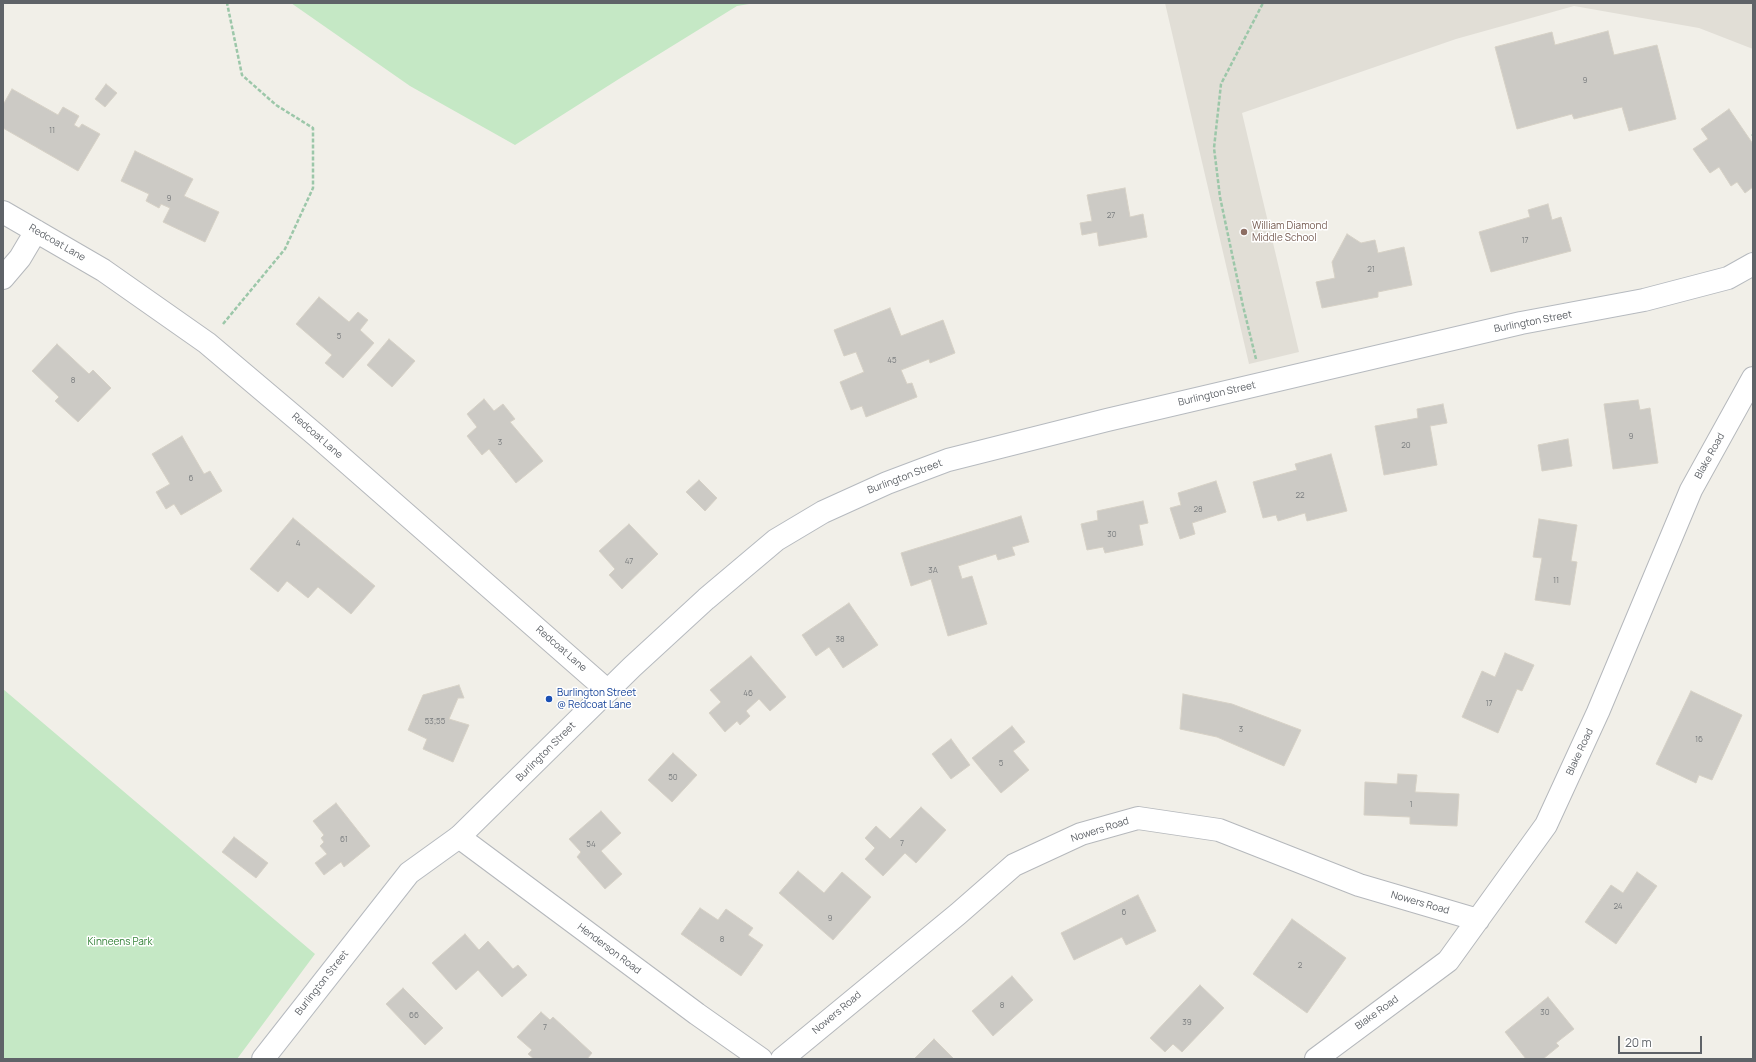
<!DOCTYPE html>
<style>
body{margin:0}
#map{position:relative;width:1756px;height:1062px;overflow:hidden;background:#f1efe8;font-family:Manrope,sans-serif}
canvas{display:block}
.frame{position:absolute;inset:0;border:4px solid #5f6368;pointer-events:none}
.scale{position:absolute;left:1618px;top:1036px;width:84px;height:18px;box-sizing:border-box;border:2px solid #5f6368;border-top:0;padding-left:5px;font-size:12px;line-height:14px;white-space:nowrap;color:#5f6368;-webkit-text-stroke:3px #fff;paint-order:stroke}
</style>
<div id="map">
<canvas width="1756" height="1062"></canvas>
<div class="frame"></div>
<div class="scale">20 m</div>
</div>
<script>
const ctx = document.querySelector('canvas').getContext('2d');
ctx.lineJoin = 'round';
function fillPath(path, color) {
  ctx.fillStyle = color;
  ctx.fill(path, 'evenodd');
}
function shape(rows) {
  const path = new Path2D();
  for (const r of rows) {
    path.moveTo(r[0], r[1]);
    for (let i = 2; i < r.length; i += 2) path.lineTo(r[i], r[i + 1]);
  }
  return path;
}
function trace(path, color, width, dash) {
  ctx.strokeStyle = color;
  ctx.lineWidth = width;
  ctx.lineCap = dash ? 'butt' : 'round';
  ctx.setLineDash(dash || []);
  ctx.stroke(path);
}
function write(font, color, halo, rows, align = 'center') {
  ctx.font = font + ' Manrope,sans-serif';
  ctx.lineWidth = 3;
  ctx.setLineDash([]);
  ctx.textBaseline = 'middle';
  ctx.strokeStyle = halo;
  ctx.fillStyle = color;
  for (const [text, x, y, turn = 0] of rows) {
    ctx.save();
    ctx.translate(x, y);
    ctx.rotate((+turn || 0) * Math.PI / 180);
    ctx.textAlign = isNaN(turn) ? turn : align;
    if (halo) ctx.strokeText(text, 0, 0);
    ctx.fillText(text, 0, 0);
    ctx.restore();
  }
}
const education = shape([
 [1165,3,1753,3,1753,49,1699,28,1574,6,1456,39,1242,113,1299,352,1249,364]
]);
const green = shape([
 [291,3,755,3,737,6,622,77,515,145,410,86],
 [3,689,315,954,237,1059,3,1059]
]);
const building = shape([
 [1608,31,1614,55,1657,45,1676,119,1629,131,1622,107,1574,119,1572,114,1517,129,1495,47,1552,32,1555,45,1608,31],
 [106,84,117,93,105,107,95,99,106,84],
 [12,89,58,115,63,107,79,116,74,125,79,128,82,124,100,134,78,171,3,128,3,105,12,89],
 [1729,109,1753,144,1753,187,1745,193,1737,182,1731,186,1719,167,1710,173,1693,149,1708,139,1701,129,1729,109],
 [135,151,193,179,184,196,219,212,205,242,163,222,170,208,161,204,159,208,146,201,149,194,121,181,135,151],
 [1125,188,1130,217,1143,214,1147,237,1099,246,1097,232,1082,235,1080,223,1092,221,1087,195,1125,188],
 [1548,204,1552,220,1561,217,1571,251,1491,272,1479,232,1530,217,1528,210,1548,204],
 [1347,234,1361,243,1375,240,1378,253,1404,247,1412,285,1378,292,1378,297,1322,308,1316,282,1335,278,1332,262,1347,234],
 [319,297,349,322,358,312,368,320,360,330,374,343,343,378,325,363,332,355,296,324,319,297],
 [890,308,901,336,943,320,955,353,930,363,929,359,901,370,907,384,912,383,917,397,866,417,862,406,851,410,840,382,864,372,856,352,844,356,834,330,890,308],
 [389,339,415,361,392,387,367,365,389,339],
 [57,344,89,374,93,370,111,388,78,422,55,401,59,397,32,371,57,344],
 [484,399,494,411,503,404,515,419,510,422,543,461,516,483,489,449,482,455,467,436,477,427,467,414,484,399],
 [1638,400,1640,410,1650,408,1658,463,1613,469,1604,404,1638,400],
 [1443,404,1447,423,1430,426,1437,465,1384,475,1375,426,1418,418,1417,409,1443,404],
 [182,436,204,474,210,471,222,491,181,515,174,504,166,509,156,492,170,484,152,454,182,436],
 [1568,439,1572,466,1542,471,1538,445,1568,439],
 [1331,454,1347,511,1307,521,1305,513,1278,521,1276,515,1263,518,1253,482,1297,470,1295,464,1331,454],
 [699,480,717,498,705,511,686,492,699,480],
 [1216,481,1226,512,1192,523,1195,534,1180,539,1170,508,1181,505,1178,493,1216,481],
 [1143,501,1148,523,1139,525,1143,545,1105,553,1103,547,1087,550,1081,524,1098,520,1097,511,1143,501],
 [1021,516,1029,542,1012,547,1015,555,998,560,996,554,958,566,962,579,972,576,987,624,948,636,931,579,911,586,901,553,1021,516],
 [293,518,375,586,351,614,318,587,308,598,287,581,278,592,250,569,293,518],
 [1539,519,1577,525,1571,561,1577,562,1570,605,1535,600,1542,558,1533,557,1539,519],
 [629,524,658,554,622,589,609,575,615,569,599,551,629,524],
 [849,603,878,645,843,668,829,647,816,656,802,635,849,603],
 [1505,653,1534,665,1522,691,1517,689,1498,733,1462,717,1482,671,1495,677,1505,653],
 [751,656,786,697,770,711,759,699,746,711,750,716,740,725,737,721,725,732,709,713,721,702,710,690,751,656],
 [459,685,464,698,458,698,449,719,469,725,453,762,423,749,427,739,408,730,423,695,459,685],
 [1691,691,1742,715,1712,780,1699,775,1696,783,1656,764,1691,691],
 [1183,694,1232,704,1301,730,1284,766,1217,737,1180,729,1183,694],
 [1012,726,1025,742,1013,751,1029,770,1001,793,972,758,1012,726],
 [951,739,970,765,951,779,932,754,951,739],
 [673,753,697,775,672,802,648,780,673,753],
 [1398,774,1417,775,1415,792,1459,794,1457,826,1410,824,1410,817,1364,815,1365,782,1397,784,1398,774],
 [336,803,370,846,344,867,341,862,324,875,315,863,327,854,320,846,324,842,321,838,324,835,313,821,336,803],
 [921,807,946,830,916,863,905,853,883,876,865,859,875,848,865,838,876,826,890,839,921,807],
 [601,811,621,833,601,851,622,874,605,889,577,857,581,852,569,839,601,811],
 [234,837,268,863,256,878,222,852,234,837],
 [798,871,824,893,842,872,871,897,833,940,779,893,798,871],
 [1637,872,1657,886,1616,944,1585,922,1611,885,1623,893,1637,872],
 [1138,895,1156,931,1126,945,1122,937,1074,960,1061,933,1138,895],
 [700,908,718,920,726,909,753,928,748,935,763,945,741,976,681,934,700,908],
 [1292,919,1346,958,1307,1013,1253,974,1292,919],
 [465,934,479,950,488,941,513,969,518,965,527,975,502,997,478,970,456,990,432,963,465,934],
 [1012,976,1033,1000,993,1036,972,1011,1012,976],
 [1200,985,1224,1008,1182,1052,1173,1044,1165,1052,1150,1038,1200,985],
 [403,988,443,1028,425,1045,386,1004,403,988],
 [1548,997,1574,1029,1556,1043,1559,1046,1543,1059,1526,1059,1505,1032,1548,997],
 [541,1012,550,1020,553,1017,592,1053,587,1059,534,1059,528,1054,532,1050,517,1037,541,1012],
 [934,1039,954,1059,914,1059,934,1039]
]);
const path = shape([
 [1752,136,1753,135],
 [223,324,285,249,313,188,313,128,276,105,242,75,227,3],
 [1256,359,1243,306,1220,197,1214,148,1221,84,1263,3]
]);
const minor = shape([
 [3,212,103,270,207,343,317,436,608,691],
 [3,278,20,258,36,231],
 [459,837,697,1014,761,1059],
 [782,1059,958,914,1014,865,1081,834,1138,818,1219,830,1359,885,1478,920],
 [1316,1059,1448,961,1546,825,1598,712,1691,490,1753,378]
]);
const secondary = shape([
 [263,1059,409,873,459,837,632,667,706,599,776,540,823,512,887,483,948,460,1107,420,1521,323,1644,300,1728,278,1753,264]
]);
const markers = [
 [1244,232,4,"#8d6e63"],
 [549,699,4,"#1a4fb4"]
];
const numberNames = [
 ["9",1585,81],
 ["11",52,131],
 ["9",169,199],
 ["27",1111,216],
 ["17",1525,241],
 ["21",1371,270],
 ["5",339,337],
 ["45",892,361],
 ["8",73,381],
 ["9",1631,437],
 ["3",500,443],
 ["20",1406,446],
 ["6",191,479],
 ["22",1300,496],
 ["28",1198,510],
 ["30",1112,535],
 ["4",298,544],
 ["47",629,562],
 ["3A",933,571],
 ["11",1556,581],
 ["38",840,640],
 ["46",748,694],
 ["17",1489,704],
 ["53;55",435,722],
 ["3",1241,730],
 ["16",1699,740],
 ["5",1001,764],
 ["50",673,778],
 ["1",1411,805],
 ["61",344,840],
 ["7",902,844],
 ["54",591,845],
 ["24",1618,907],
 ["6",1124,913],
 ["9",830,919],
 ["8",722,940],
 ["2",1300,966],
 ["8",1002,1006],
 ["30",1545,1013],
 ["66",414,1016],
 ["39",1187,1023],
 ["7",545,1028]
];
const educationNames = [
 ["William Diamond",1252,226],
 ["Middle School",1252,238]
];
const streetNames = [
 ["Redcoat Lane",57,243,30],
 ["Burlington Street",1533,322,-11],
 ["Burlington Street",1217,394,-13],
 ["Redcoat Lane",317,436,41],
 ["Blake Road",1710,456,-61],
 ["Burlington Street",905,477,-21],
 ["Redcoat Lane",561,649,41],
 ["Burlington Street",546,752,-45],
 ["Blake Road",1580,752,-65],
 ["Nowers Road",1100,830,-18],
 ["Nowers Road",1420,903,16],
 ["Henderson Road",609,949,37],
 ["Burlington Street",322,983,-52],
 ["Nowers Road",837,1013,-40],
 ["Blake Road",1377,1013,-36]
];
const transitNames = [
 ["Burlington Street",557,693],
 ["@ Redcoat Lane",557,705]
];
const parkNames = [
 ["Kinneens Park",120,942]
];
fillPath(education, '#e1ded6');
fillPath(green, '#c5e8c5');
fillPath(building, '#cccac5');
trace(building, '#d6d1c6', 1);
trace(minor, '#b5b8bc', 24);
trace(secondary, '#b6babf', 24);
trace(path, '#9cc7a9', 2.5, [4, 2]);
trace(minor, '#fff', 22);
trace(secondary, '#fff', 22);
for (const [x, y, r, color] of markers) {
  const dot = new Path2D();
  dot.arc(x, y, r, 0, 2 * Math.PI);
  ctx.fillStyle = color;
  ctx.fill(dot);
  trace(dot, '#fff', 1.5);
}
write('8px', '#7a7d7f', null, numberNames);
write('10px', '#785e54', '#fff', educationNames, 'left');
write('10px', '#5f6368', '#fff', streetNames);
write('10px', '#164399', '#fff', transitNames, 'left');
write('10px', '#348238', '#fff', parkNames);
</script>
